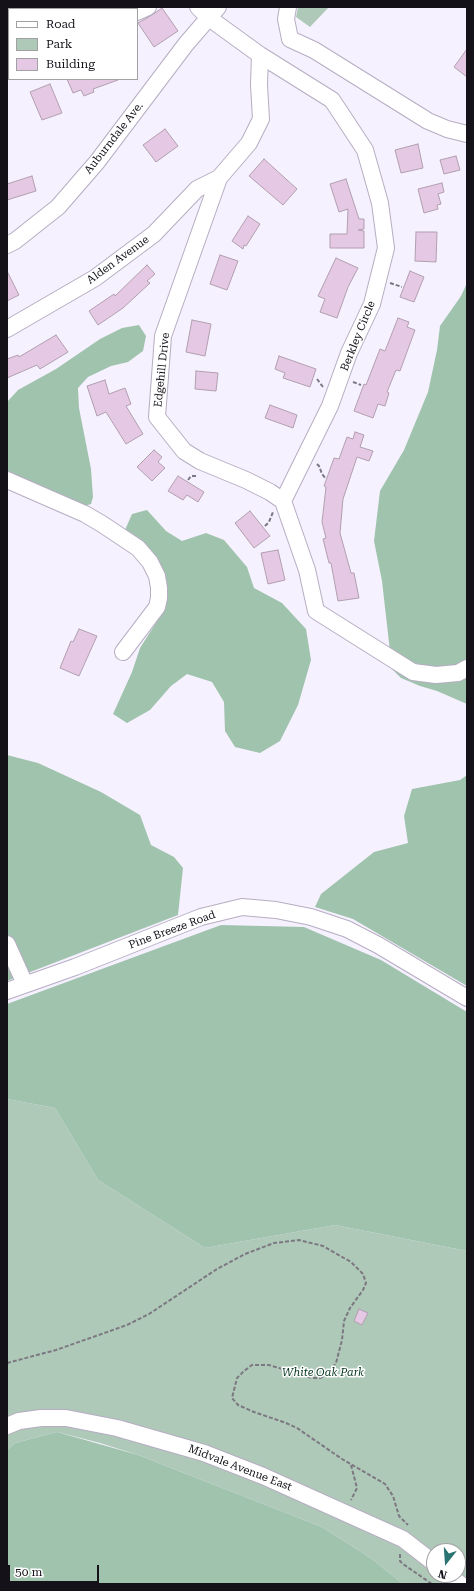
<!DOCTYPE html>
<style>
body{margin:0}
#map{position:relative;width:474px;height:1591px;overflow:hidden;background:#f6f1fe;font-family:"Roboto Serif",serif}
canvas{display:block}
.frame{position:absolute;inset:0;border:8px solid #141119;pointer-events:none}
.legend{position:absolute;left:8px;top:8px;width:130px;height:72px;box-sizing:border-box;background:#fff;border:1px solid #a1a0a3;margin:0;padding:5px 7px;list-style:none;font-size:12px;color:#141119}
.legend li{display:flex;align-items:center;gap:8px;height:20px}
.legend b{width:20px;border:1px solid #a1a0a3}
.north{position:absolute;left:426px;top:1543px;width:40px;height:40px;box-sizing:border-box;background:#fff;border:1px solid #a1a0a3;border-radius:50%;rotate:197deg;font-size:11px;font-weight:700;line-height:16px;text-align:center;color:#141119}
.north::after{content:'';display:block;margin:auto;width:14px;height:18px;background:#2a7472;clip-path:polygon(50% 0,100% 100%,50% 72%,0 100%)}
.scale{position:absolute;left:8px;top:1565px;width:91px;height:18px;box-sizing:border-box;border:2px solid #141119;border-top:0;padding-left:5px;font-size:12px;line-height:14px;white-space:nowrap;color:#141119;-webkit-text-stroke:3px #fff;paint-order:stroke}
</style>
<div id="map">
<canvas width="474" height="1591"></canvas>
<div class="frame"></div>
<ul class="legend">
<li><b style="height:5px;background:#fff"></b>Road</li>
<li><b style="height:11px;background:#afc9b9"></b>Park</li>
<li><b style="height:11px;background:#e5c8e3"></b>Building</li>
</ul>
<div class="north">N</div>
<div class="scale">50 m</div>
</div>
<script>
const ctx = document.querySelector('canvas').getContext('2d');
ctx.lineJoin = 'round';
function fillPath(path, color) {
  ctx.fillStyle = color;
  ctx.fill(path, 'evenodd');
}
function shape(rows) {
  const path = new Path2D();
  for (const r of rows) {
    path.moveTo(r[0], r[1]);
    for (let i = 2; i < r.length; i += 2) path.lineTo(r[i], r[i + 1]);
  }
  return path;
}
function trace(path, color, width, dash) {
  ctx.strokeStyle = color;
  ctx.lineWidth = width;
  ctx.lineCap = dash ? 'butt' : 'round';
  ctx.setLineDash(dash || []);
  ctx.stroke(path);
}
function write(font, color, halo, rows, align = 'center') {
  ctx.font = font + ' "Roboto Serif",serif';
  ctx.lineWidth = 3;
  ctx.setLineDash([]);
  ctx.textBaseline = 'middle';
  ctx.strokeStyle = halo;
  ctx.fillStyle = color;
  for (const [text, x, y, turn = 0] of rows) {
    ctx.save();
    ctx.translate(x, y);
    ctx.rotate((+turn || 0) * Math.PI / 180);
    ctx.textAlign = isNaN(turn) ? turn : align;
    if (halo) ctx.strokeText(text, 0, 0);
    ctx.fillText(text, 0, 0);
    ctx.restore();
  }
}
const green = shape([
 [298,7,329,7,310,27,296,17],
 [7,1099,55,1108,98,1180,205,1248,335,1225,467,1251,467,1584,403,1584,372,1559,322,1527,138,1455,100,1443,57,1432,15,1443,7,1450],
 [434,1551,458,1551,458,1575,434,1575]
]);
const forest = shape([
 [467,283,467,704,437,691,420,686,401,678,392,669,382,581,374,541,380,491,404,450,428,392,437,350,440,326,461,296],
 [139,325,146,336,143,351,128,362,111,366,88,377,78,388,79,408,91,469,93,497,91,504,85,506,7,473,7,402,18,390,56,369,100,339,122,328],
 [147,510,166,531,182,541,206,533,224,540,247,567,254,588,282,603,306,629,311,660,298,705,280,741,260,753,235,747,225,731,224,702,212,682,187,674,171,686,150,710,127,723,113,714,132,672,140,648,166,607,167,581,160,566,143,546,125,530,132,514],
 [7,755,38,763,101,792,140,815,151,845,174,857,183,868,178,915,7,981],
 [467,775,467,986,353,919,315,907,321,894,374,852,408,843,404,816,412,789,460,780],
 [221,925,304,927,381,960,467,1012,467,1251,335,1225,205,1248,98,1180,55,1108,7,1099,7,1004],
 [57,1432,138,1455,322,1527,372,1559,403,1584,7,1584,7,1450,15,1443]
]);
const building = shape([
 [162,8,178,31,154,47,138,23,152,15,162,8],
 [467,49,467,77,454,67,467,49],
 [67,79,117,79,118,80,93,89,94,92,84,96,81,90,73,93,67,79],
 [50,84,62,113,42,120,30,92,50,84],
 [165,129,178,146,156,162,143,145,165,129],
 [418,144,423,168,401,173,395,150,418,144],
 [456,156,460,170,444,174,440,160,456,156],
 [264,159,297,189,283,205,249,176,264,159],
 [32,176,36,191,7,200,7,184,32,176],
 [346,179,359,219,364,219,364,229,358,230,364,231,364,248,330,248,330,234,347,234,348,209,339,212,330,184,346,179],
 [442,183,444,192,438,194,441,204,437,205,438,209,424,213,418,189,442,183],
 [248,216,260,224,246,246,244,245,243,249,232,241,248,216],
 [416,232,437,232,436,262,415,261,416,232],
 [220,255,238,261,227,290,210,284,220,255],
 [336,258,358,268,348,287,337,318,320,312,325,299,318,296,336,258],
 [147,265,155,274,147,281,150,283,123,308,98,325,89,311,114,294,115,296,147,265],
 [7,271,19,295,7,301,7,271],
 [410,271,424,277,414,302,400,297,410,271],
 [398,318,409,322,407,327,415,330,400,371,396,370,387,392,389,393,385,406,378,404,373,418,354,411,364,384,366,385,380,349,385,351,398,318],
 [192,320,211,324,205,356,186,352,192,320],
 [56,335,68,352,40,369,37,365,7,378,7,359,18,355,19,357,56,335],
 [279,356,316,369,310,387,283,378,285,373,275,369,279,356],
 [196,371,218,373,216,391,195,389,196,371],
 [105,380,109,394,125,388,131,404,126,406,143,434,126,444,106,412,97,416,87,386,105,380],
 [270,405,297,415,293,428,265,418,270,405],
 [355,432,364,435,360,447,373,451,369,461,357,457,343,499,340,533,351,573,354,573,359,598,338,601,331,563,329,563,323,539,326,538,322,522,326,487,324,486,334,458,339,459,347,437,353,439,355,432],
 [154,450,162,457,158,462,165,468,152,481,137,467,154,450],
 [178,476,204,492,198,502,187,495,183,500,168,491,178,476],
 [250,511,270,536,254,548,235,523,250,511],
 [278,550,285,580,268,584,261,553,278,550],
 [79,629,97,636,79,676,60,668,71,641,73,642,79,629],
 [359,1309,368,1313,362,1325,354,1321,359,1309]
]);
const path = shape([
 [390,283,402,287],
 [317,379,323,387],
 [353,382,361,385],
 [317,464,319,466,322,474,326,479],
 [188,480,191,476,198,476],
 [265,526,269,522,273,512],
 [7,1363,56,1350,127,1325,149,1314,217,1269,245,1254,274,1243,299,1240,323,1246,351,1262,363,1274,366,1283,363,1290,350,1308,344,1321,342,1340,336,1363,327,1375,320,1378,312,1378,269,1365,252,1365,244,1371,237,1378,232,1398,238,1405,254,1412,286,1423,297,1428,342,1459,385,1484,393,1496,399,1516,408,1525],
 [351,1465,357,1488,351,1500],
 [400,1554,400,1561,403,1564,432,1584]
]);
const minor = shape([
 [49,7,50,9],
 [198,7,209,18,260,55,332,100,365,150,380,203,386,248,372,304,349,353,330,406,283,501,307,570,316,611,413,672,436,675,458,673,467,668],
 [288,7,286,19,290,39,314,50,428,121,447,129,467,134],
 [137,12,148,7],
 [260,55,259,85,261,119,249,143,219,178,163,336,157,417,184,451,200,461,246,480,270,492,283,501],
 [7,63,9,62],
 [7,245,15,241,58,207,97,162,186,44,218,7],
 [7,329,95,278,154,234,197,189,219,178],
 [7,480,85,514,102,524,138,548,150,562,157,576,159,588,159,598,157,607,123,652],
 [7,944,25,984],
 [7,991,75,967,201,917,242,907,276,910,311,917,347,929,378,945,467,998],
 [7,1426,19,1421,41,1418,66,1418,117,1428,204,1453,263,1476,403,1539,434,1563],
 [449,1575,460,1584]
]);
const streetNames = [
 ["Auburndale Ave.",114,138,-52],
 ["Alden Avenue",118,260,-36],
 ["Berkley Circle",358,336,-68],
 ["Edgehill Drive",162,370,-84],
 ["Pine Breeze Road",172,930,-20],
 ["Midvale Avenue East",240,1468,21]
];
const parkNames = [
 ["White Oak Park",323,1373]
];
fillPath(green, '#afc9b9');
fillPath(forest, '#a0c3ae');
fillPath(building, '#e5c8e3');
trace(building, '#b19fb0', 1);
trace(minor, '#b6adc2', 18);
trace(path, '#7c7882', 2, [4, 2]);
trace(minor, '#fff', 16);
write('11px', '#141119', '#fff', streetNames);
write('italic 11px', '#03341f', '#fff', parkNames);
</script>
